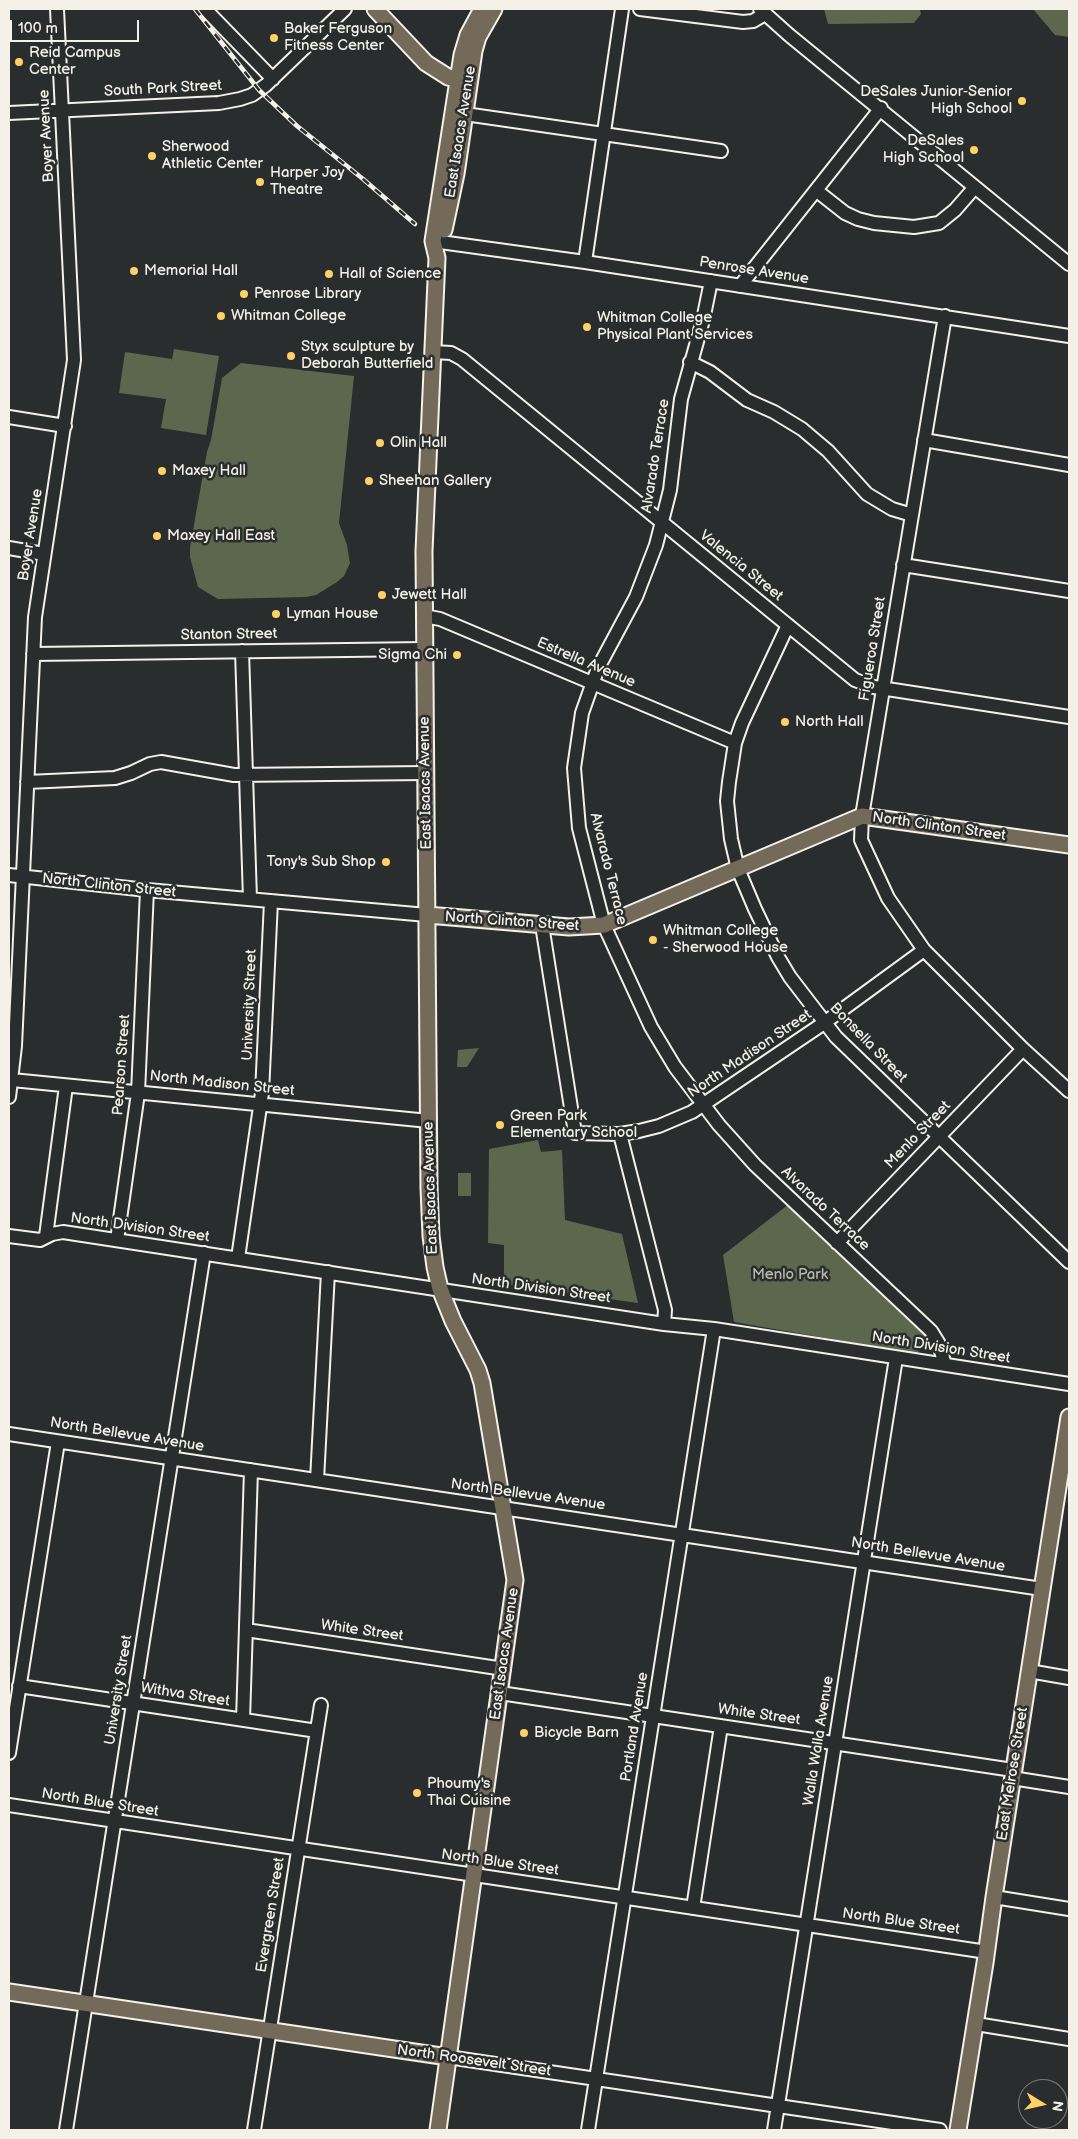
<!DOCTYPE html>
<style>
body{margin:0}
#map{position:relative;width:1078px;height:2139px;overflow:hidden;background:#2a2d2e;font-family:"Balsamiq Sans",sans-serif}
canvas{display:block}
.frame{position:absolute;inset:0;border:10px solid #f4f1e8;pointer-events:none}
.north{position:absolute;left:1018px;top:2079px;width:50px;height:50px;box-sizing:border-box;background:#2a2d2e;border:1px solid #7b7b78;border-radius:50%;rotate:99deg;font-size:14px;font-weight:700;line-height:20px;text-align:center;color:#f4f1e8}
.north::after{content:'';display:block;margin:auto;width:18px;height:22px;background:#ffd166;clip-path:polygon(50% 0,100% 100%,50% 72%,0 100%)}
.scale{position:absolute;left:10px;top:20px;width:129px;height:22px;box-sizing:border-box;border:2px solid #f4f1e8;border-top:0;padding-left:6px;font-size:15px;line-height:18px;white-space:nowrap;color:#f4f1e8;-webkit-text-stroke:4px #2a2d2e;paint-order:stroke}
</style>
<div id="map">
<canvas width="1078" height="2139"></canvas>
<div class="frame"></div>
<div class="north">N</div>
<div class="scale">100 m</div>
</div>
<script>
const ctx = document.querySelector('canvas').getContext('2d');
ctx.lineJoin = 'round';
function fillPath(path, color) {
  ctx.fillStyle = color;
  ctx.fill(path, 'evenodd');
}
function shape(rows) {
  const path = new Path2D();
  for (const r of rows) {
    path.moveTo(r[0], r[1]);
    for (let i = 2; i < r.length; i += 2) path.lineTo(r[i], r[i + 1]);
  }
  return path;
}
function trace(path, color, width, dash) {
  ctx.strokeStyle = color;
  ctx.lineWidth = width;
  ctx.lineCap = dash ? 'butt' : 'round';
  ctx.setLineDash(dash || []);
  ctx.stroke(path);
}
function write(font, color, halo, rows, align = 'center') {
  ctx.font = font + ' "Balsamiq Sans",sans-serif';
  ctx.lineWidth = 5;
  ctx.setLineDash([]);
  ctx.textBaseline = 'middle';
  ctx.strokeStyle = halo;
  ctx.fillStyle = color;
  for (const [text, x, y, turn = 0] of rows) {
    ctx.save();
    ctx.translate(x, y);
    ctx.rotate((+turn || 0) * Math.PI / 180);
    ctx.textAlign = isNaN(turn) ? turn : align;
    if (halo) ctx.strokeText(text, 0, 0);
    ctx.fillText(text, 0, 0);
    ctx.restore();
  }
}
const green = shape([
 [824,9,920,9,921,14,914,23,828,24],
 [1033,9,1069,9,1069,37,1055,35],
 [174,349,219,356,206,435,161,428,166,399,119,393,125,352,172,359,171,365],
 [241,363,354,376,339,523,347,545,350,563,344,576,337,582,316,595,306,597,218,599,198,587,190,557,190,547,207,452,211,440,222,378],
 [479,1048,467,1067,457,1067,458,1050],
 [538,1140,541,1152,562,1150,565,1220,622,1234,638,1303,504,1284,504,1245,488,1243,489,1149],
 [458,1173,471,1173,471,1196,458,1196],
 [793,1201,931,1331,917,1354,734,1322,723,1255]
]);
const minor = shape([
 [205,9,273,79],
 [640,9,743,22,753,21,765,14],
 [760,9,789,35,1069,264],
 [9,113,219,103,240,99,252,95,266,85,345,9],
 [465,114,721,151],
 [817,191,845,213,858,219,874,223,914,227,939,223,955,210,975,187],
 [433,241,585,262,1069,336],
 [585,262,622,9],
 [711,281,703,320,681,399,670,490,656,545,636,597,598,668,582,713,574,768,579,828,604,925,651,1027,675,1067,719,1125,755,1165,931,1331,939,1344,945,1365],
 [740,286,881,108],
 [945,316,862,816,861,840,888,898,924,950,1023,1049,1069,1091],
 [433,352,451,353,462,359,855,680,874,687,1069,717],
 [690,362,710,372,747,400,774,412,802,429,828,451,867,494,892,509,912,515],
 [9,417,65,426],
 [924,440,1069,465],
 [9,548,44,554],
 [903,565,1069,591],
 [424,616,440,619,735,743],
 [788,625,742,723,735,743,729,782,727,801,731,839,738,869,755,909,778,957,790,977,836,1037,1069,1262],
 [242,651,250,899],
 [33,654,425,649],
 [27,782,115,778,131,773,150,764,161,762,234,775,426,773],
 [9,875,147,890,427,915],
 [542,925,575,1133,620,1134,639,1131,659,1126,692,1112,824,1023,924,950],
 [12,1080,429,1121],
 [9,1097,15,1046,35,617,74,360,57,9],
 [620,1134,665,1310,664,1324],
 [9,1236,40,1240,52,1234,63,1232,664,1324,714,1329,1069,1384],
 [46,1236,66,1086],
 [117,1240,138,1093,147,890],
 [837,1243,1023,1049],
 [238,1258,262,1093,271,901],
 [9,1434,1042,1589],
 [317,1480,328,1272],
 [246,1630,504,1669],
 [1029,1671,1069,1678],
 [19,1686,317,1731],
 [500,1693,1013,1770],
 [243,1720,251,1470],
 [9,1753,58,1442],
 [1012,1778,1069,1787],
 [9,1805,987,1952],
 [994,1897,1069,1909],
 [693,1908,721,1726],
 [976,2024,1069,2039],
 [448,2057,940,2130],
 [66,2130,204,1253],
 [254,2130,321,1705],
 [588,2130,714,1329],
 [774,2130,896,1358]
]);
const major = shape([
 [375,9,426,63,448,77,465,82],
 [444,230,456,174,474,51,478,37,494,9],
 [427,915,569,927,604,925,862,816,1069,845],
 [9,1992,448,2057],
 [438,2130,515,1580,482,1383,478,1370,453,1321,440,1289,435,1267,431,1236,429,1188,424,551,437,258,433,241,462,55,468,35,482,9],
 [958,2130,985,1963,994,1897,1069,1417]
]);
const rail = shape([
 [195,9,259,90,297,126,363,179,415,224]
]);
const markers = [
 [274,38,5,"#ffd166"],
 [19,62,5,"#ffd166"],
 [1022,101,5,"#ffd166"],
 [974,150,5,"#ffd166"],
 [152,156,5,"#ffd166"],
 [260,182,5,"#ffd166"],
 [134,271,5,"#ffd166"],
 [329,274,5,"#ffd166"],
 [244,294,5,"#ffd166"],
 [221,316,5,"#ffd166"],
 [587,327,5,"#ffd166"],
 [291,356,5,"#ffd166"],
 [380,443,5,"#ffd166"],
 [162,471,5,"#ffd166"],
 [369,481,5,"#ffd166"],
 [157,536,5,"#ffd166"],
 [382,595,5,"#ffd166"],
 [276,614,5,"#ffd166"],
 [457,655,5,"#ffd166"],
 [785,722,5,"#ffd166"],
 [386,862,5,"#ffd166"],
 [653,940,5,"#ffd166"],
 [500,1125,5,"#ffd166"],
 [524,1733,5,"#ffd166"],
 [417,1793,5,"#ffd166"]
];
const poiNames = [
 ["Baker Ferguson",284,29],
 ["Fitness Center",284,46],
 ["Reid Campus",29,53],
 ["Center",29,70],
 ["DeSales Junior-Senior",1012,92,"right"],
 ["High School",1012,109,"right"],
 ["DeSales",964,141,"right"],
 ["High School",964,158,"right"],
 ["Sherwood",162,147],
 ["Athletic Center",162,164],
 ["Harper Joy",270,173],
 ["Theatre",270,190],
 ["Memorial Hall",144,271],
 ["Hall of Science",339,274],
 ["Penrose Library",254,294],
 ["Whitman College",231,316],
 ["Whitman College",597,318],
 ["Physical Plant Services",597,335],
 ["Styx sculpture by",301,347],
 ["Deborah Butterfield",301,364],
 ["Olin Hall",390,443],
 ["Maxey Hall",172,471],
 ["Sheehan Gallery",379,481],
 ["Maxey Hall East",167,536],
 ["Jewett Hall",392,595],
 ["Lyman House",286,614],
 ["Sigma Chi",447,655,"right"],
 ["North Hall",795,722],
 ["Tony's Sub Shop",376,862,"right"],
 ["Whitman College",663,931],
 ["- Sherwood House",663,948],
 ["Green Park",510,1116],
 ["Elementary School",510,1133],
 ["Bicycle Barn",534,1733],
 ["Phoumy's",427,1784],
 ["Thai Cuisine",427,1801]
];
const streetNames = [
 ["South Park Street",163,89,-3],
 ["East Isaacs Avenue",461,132,-81],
 ["Boyer Avenue",47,136,-93],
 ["Penrose Avenue",754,271,9],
 ["Alvarado Terrace",656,456,-81],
 ["Boyer Avenue",31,535,-81],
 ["Valencia Street",741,566,39],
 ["Stanton Street",229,635,-1],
 ["Figueroa Street",873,649,-81],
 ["Estrella Avenue",586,663,23],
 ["East Isaacs Avenue",426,783,-91],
 ["North Clinton Street",939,827,8],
 ["Alvarado Terrace",608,869,76],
 ["North Clinton Street",109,886,6],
 ["North Clinton Street",512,922,4],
 ["University Street",250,1005,-88],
 ["Bonsella Street",868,1043,46],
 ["North Madison Street",750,1054,-34],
 ["Pearson Street",122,1065,-86],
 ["North Madison Street",222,1084,6],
 ["Menlo Street",918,1135,-46],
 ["East Isaacs Avenue",431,1188,-92],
 ["Alvarado Terrace",825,1209,43],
 ["North Division Street",140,1228,8],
 ["North Division Street",541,1289,8],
 ["North Division Street",941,1348,9],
 ["North Bellevue Avenue",127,1435,9],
 ["North Bellevue Avenue",528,1495,8],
 ["North Bellevue Avenue",928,1555,9],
 ["White Street",362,1631,8],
 ["East Isaacs Avenue",505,1654,-82],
 ["University Street",119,1690,-81],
 ["Withva Street",185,1695,9],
 ["White Street",759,1715,8],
 ["Portland Avenue",635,1727,-81],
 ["Walla Walla Avenue",819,1741,-81],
 ["East Melrose Street",1013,1774,-81],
 ["North Blue Street",100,1803,9],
 ["North Blue Street",500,1863,8],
 ["Evergreen Street",271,1915,-81],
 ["North Blue Street",901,1922,8],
 ["North Roosevelt Street",474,2061,8]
];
const parkNames = [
 ["Menlo Park",790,1275]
];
fillPath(green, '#5d674e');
trace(minor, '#f4f1e8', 16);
trace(major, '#f4f1e8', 19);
trace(minor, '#2a2d2e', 12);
trace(major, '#746a5a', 15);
trace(rail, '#f4f1e8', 4.5);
trace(rail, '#2a2d2e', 2.5, [8]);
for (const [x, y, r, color] of markers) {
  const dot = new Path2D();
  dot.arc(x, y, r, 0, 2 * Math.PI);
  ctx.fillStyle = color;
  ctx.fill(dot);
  trace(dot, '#2a2d2e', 2);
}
write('15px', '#f4f1e8', '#2a2d2e', poiNames, 'left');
write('15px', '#f4f1e8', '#2a2d2e', streetNames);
write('15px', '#b8baaa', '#2a2d2e', parkNames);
</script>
